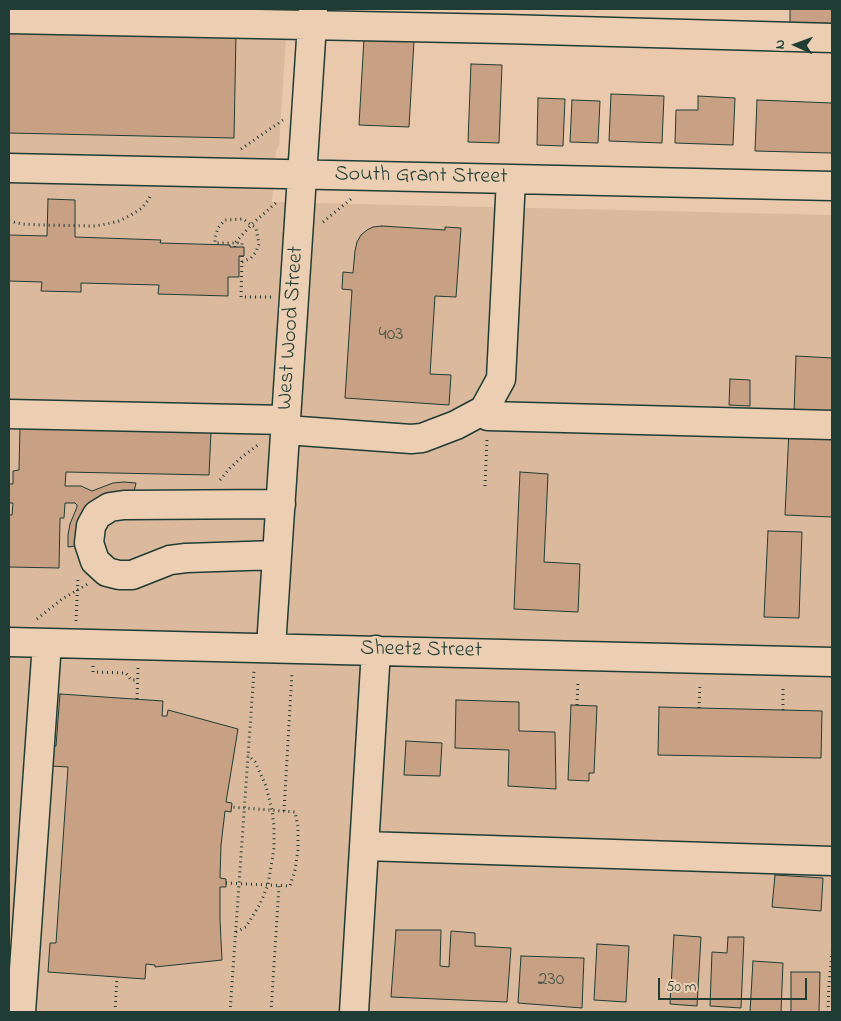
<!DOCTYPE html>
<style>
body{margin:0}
#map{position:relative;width:841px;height:1021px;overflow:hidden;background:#e9c8ab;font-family:"Indie Flower",sans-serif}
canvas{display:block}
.frame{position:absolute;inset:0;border:10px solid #1f3d34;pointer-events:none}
.north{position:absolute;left:771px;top:20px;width:50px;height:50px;-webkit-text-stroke:4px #eccfb2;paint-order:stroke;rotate:272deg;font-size:14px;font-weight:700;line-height:20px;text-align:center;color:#1f3d34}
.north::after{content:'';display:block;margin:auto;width:18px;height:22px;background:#1f3d34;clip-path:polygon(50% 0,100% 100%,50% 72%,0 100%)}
.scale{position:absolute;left:658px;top:978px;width:149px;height:22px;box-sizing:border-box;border:2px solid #1f3d34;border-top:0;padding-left:6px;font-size:15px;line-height:18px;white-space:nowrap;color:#1f3d34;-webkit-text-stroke:4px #eccfb2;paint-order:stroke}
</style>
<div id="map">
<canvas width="841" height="1021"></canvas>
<div class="frame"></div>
<div class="north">N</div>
<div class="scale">50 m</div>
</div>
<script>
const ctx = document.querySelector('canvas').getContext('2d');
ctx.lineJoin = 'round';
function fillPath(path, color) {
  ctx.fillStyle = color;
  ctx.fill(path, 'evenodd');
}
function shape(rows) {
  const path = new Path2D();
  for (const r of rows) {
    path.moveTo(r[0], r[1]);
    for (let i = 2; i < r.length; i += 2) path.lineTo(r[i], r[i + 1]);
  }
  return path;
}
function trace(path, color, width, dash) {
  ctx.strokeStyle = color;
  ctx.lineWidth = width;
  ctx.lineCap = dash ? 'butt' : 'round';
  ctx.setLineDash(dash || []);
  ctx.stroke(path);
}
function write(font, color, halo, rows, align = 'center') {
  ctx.font = font + ' "Indie Flower",sans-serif';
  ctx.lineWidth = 4;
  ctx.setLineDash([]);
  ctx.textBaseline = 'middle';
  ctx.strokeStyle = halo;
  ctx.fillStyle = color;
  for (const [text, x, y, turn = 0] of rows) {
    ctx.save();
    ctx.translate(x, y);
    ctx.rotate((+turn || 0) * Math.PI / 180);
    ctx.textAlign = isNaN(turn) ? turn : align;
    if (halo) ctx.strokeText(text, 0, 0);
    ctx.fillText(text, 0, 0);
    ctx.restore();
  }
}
const built = shape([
 [9,9,288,9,279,146,276,150,272,202,832,215,832,1012,9,1012]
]);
const building = shape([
 [790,9,832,9,832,25,790,23,790,9],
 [9,28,236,33,234,138,9,133,9,28],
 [364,38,414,41,409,127,359,125,364,38],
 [471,64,502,65,499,143,468,142,471,64],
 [611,94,664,96,662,143,609,141,611,94],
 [698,96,735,98,733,145,675,143,676,110,698,110,698,96],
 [538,98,565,99,563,146,537,145,538,98],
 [572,100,600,101,598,143,570,142,572,100],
 [757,100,832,103,832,153,755,151,757,100],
 [48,199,75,200,75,237,161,240,160,243,230,245,230,247,244,247,244,256,239,256,239,277,228,277,228,296,158,294,159,285,81,283,81,292,41,291,42,282,9,281,9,235,47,236,48,199],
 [382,226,445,230,445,227,461,228,456,297,435,296,430,374,451,375,449,405,345,398,352,290,342,289,343,272,353,273,355,251,357,242,361,235,367,230,373,227,382,226],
 [796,356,832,358,832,414,794,413,796,356],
 [730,379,750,380,750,406,729,405,730,379],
 [20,426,211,431,209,475,66,472,65,486,81,486,92,491,113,483,124,482,136,483,133,496,81,545,68,547,68,535,70,524,77,507,77,505,75,503,65,503,64,518,60,518,59,568,9,567,9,515,12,515,13,503,9,503,9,484,13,484,13,471,19,470,20,426],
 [789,430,832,432,832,517,785,515,789,430],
 [520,472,548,474,544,562,580,564,578,612,514,609,520,472],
 [768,531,802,532,799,618,764,617,768,531],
 [60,694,163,701,162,716,167,716,168,710,238,729,226,802,232,803,231,812,225,811,221,845,220,878,226,879,226,887,220,887,220,920,222,960,155,967,155,965,146,964,145,979,48,972,50,943,56,943,68,767,51,766,53,746,56,746,60,694],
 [456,700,519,702,519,731,555,732,556,789,508,786,509,750,455,748,456,700],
 [571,705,597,706,594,773,589,773,589,781,568,780,571,705],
 [659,707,822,711,821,758,658,755,659,707],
 [406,741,442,743,440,776,404,775,406,741],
 [775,875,823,878,821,911,772,907,775,875],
 [396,930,441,930,440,966,449,967,451,931,475,933,475,946,511,948,507,1002,391,997,396,930],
 [674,935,701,937,697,1006,670,1004,674,935],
 [728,937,744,937,741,1008,710,1006,712,952,727,953,728,937],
 [597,944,629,946,626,1002,594,1000,597,944],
 [521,956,584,958,582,1008,518,1003,521,956],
 [753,961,783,963,781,1012,750,1012,753,961],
 [791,972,820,972,819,1012,791,1012,791,972]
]);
const path = shape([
 [241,149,283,120],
 [9,221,22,224,41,225,95,226,107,224,119,221,131,215,142,208,149,199,151,194],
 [323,222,351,199],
 [235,247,235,243,252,224,277,202],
 [242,256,241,297,272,297],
 [242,262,251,258,256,252,259,244,256,228,243,219,225,220,218,228,215,237,215,243,242,243,242,247],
 [220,480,230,468,243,456,259,444],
 [485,486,487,439],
 [37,619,62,599,88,584],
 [76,621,78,577],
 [93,666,93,672,126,673,131,680,138,680],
 [137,699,138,668],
 [577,705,578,680],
 [699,708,700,683],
 [783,710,783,685],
 [284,811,292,672],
 [226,883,290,886,295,870,298,850,298,827,295,812,231,807],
 [236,932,246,927,260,904,268,885,274,848,274,827,272,810,266,786,255,762,248,755],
 [115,1012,117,977],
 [230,1012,254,671],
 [271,1012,279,886],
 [828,1012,829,984,832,952]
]);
const minor = shape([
 [9,19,505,29,832,38],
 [9,168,832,186],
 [484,410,488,416,832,425],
 [9,414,286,420],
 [286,430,411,439,422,438,456,425,484,410,501,379,511,179],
 [277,555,186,558,170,560,132,575,119,575,107,572,95,561,89,543,91,526,97,515,110,507,124,505,281,504],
 [9,642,832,662],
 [271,647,313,9],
 [364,846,832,861],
 [21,1012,47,643],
 [354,1012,376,650]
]);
const numberNames = [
 ["403",391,336],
 ["230",551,981]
];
const streetNames = [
 ["South Grant Street",421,177,1],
 ["West Wood Street",292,328,-86],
 ["Sheetz Street",421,651,1]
];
fillPath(built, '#dbb99d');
fillPath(building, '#c8a184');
trace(building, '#1f3d34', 1);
trace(minor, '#1f3d34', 31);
trace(path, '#1f3d34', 3, [1, 4]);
trace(minor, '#eccfb2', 28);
write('20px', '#495648', null, numberNames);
write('22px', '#1f3d34', '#eccfb2', streetNames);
</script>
